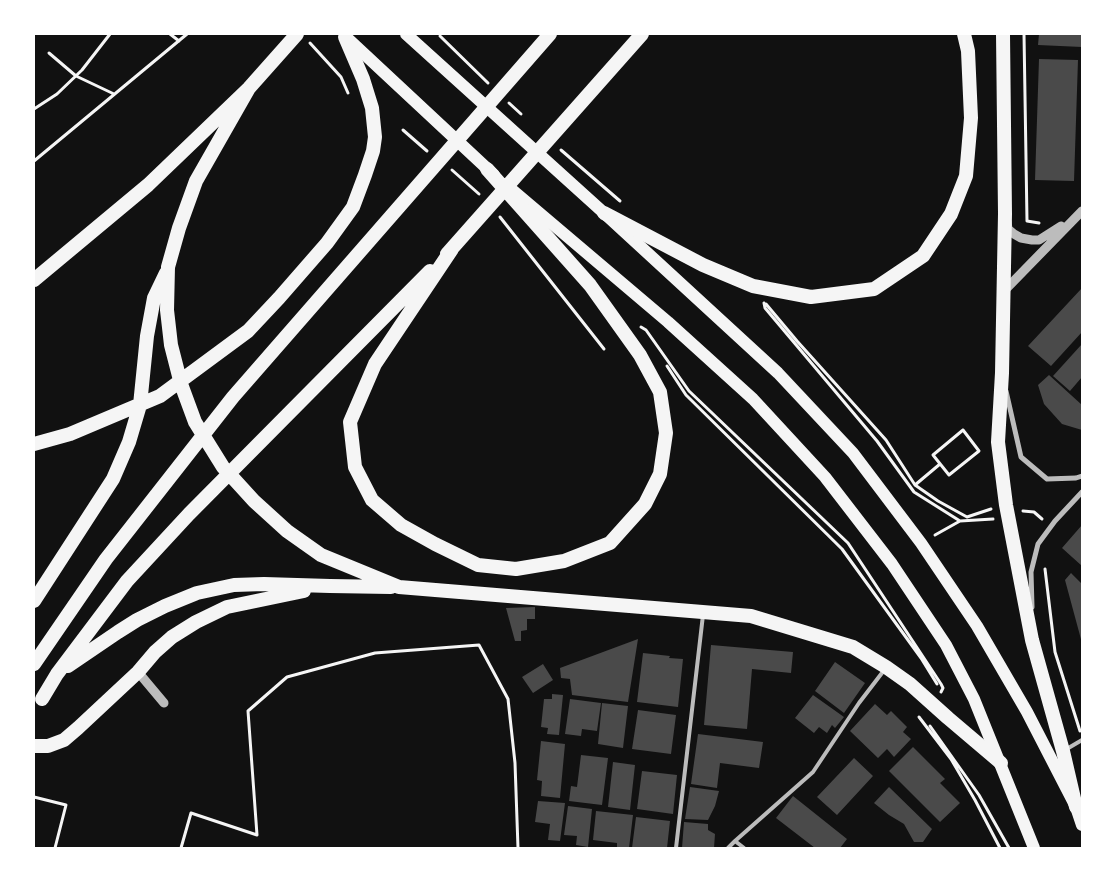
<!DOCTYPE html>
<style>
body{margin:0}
#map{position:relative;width:1116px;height:882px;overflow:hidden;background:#111;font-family:"Asap Condensed",sans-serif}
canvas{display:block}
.frame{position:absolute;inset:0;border:35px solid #fff;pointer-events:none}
</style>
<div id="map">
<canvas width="1116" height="882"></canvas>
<div class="frame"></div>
</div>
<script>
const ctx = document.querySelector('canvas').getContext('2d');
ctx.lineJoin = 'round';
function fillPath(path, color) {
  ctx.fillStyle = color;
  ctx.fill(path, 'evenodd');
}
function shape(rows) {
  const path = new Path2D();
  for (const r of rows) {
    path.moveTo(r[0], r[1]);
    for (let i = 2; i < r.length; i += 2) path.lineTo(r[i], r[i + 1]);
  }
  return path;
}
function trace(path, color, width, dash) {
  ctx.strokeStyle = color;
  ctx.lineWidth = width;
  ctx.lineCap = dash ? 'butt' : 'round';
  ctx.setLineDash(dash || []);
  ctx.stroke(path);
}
const building = shape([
 [1039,34,1082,34,1082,47,1038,45],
 [1039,59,1078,60,1074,181,1035,180],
 [1082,288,1082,332,1051,366,1028,346],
 [1082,344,1082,377,1070,391,1053,376],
 [1049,375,1082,405,1082,430,1062,424,1044,404,1038,385],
 [1082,525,1082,566,1062,548],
 [1071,573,1082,584,1082,643,1065,580],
 [535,607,535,619,527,619,527,630,521,631,521,641,515,641,506,608],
 [638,639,628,702,572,695,570,679,561,678,560,668],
 [711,645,793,652,791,673,752,669,747,729,704,725],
 [643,653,670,656,669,658,683,659,678,707,637,702],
 [835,662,865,683,844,713,815,691],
 [543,664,553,680,533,693,522,677],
 [552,694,563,695,559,735,547,734,548,728,541,727,544,699,552,699],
 [813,695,844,717,835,728,832,725,827,733,819,727,814,733,795,718],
 [570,699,601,703,597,731,582,729,581,736,565,734],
 [602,703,628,706,623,748,598,744],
 [875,704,887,715,891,711,907,727,903,732,911,739,894,757,887,749,878,758,850,731],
 [638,710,676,715,671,754,632,749],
 [698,734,763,742,759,768,720,763,717,788,691,784],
 [541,741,565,744,560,798,541,796,542,781,537,780],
 [913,747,945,779,940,783,960,803,940,822,889,771],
 [581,755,608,758,602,805,569,801,571,786,577,787],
 [854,758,873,776,837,815,817,797],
 [613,762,635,765,630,810,608,807],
 [642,771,677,775,673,814,637,809],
 [690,787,719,791,715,806,708,820,685,819],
 [889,787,932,829,923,842,914,842,904,824,889,815,874,803],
 [793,796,847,839,840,848,815,848,776,818],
 [538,801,565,803,560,841,548,840,550,824,535,822],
 [568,806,592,809,588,847,576,845,577,836,564,835],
 [596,811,633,815,629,848,617,848,617,843,593,840],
 [636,817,670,821,667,848,632,848],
 [684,822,708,824,708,830,715,834,714,848,682,848]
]);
const path = shape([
 [170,34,179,41],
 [1024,34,1027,221,1039,223],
 [440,36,488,83],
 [310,43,341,77,348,93],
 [49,53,76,76,114,94],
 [509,103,521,114],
 [34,109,57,94,82,70,110,34],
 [403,130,427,151],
 [561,150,620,201],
 [34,161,187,34],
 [452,170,479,194],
 [500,217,604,349],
 [764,303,765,308,877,441,914,492,960,521,993,519],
 [766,304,797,341,886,440,915,485,938,501,967,517,991,509],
 [641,327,646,330,689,391,848,543,941,684,943,688,941,692],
 [667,366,686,395,842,549,921,658,937,684],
 [963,430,979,451,949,475,933,455,963,430],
 [915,485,940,464],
 [1023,511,1034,512,1042,519],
 [935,535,960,521],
 [1045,569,1055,652,1080,731],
 [919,717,951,759,975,800,1000,848],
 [930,726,979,795,1009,848],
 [34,797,66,805,55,848],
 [181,848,191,813,257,835,248,711,287,677,375,653,479,645,508,699,515,763,518,848]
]);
const service = shape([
 [1065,750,1082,740],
 [735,841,744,848],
 [676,848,703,615],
 [728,848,735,841,813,772,859,703,885,669]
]);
const minor = shape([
 [1006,391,1021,457,1047,479,1076,478,1082,476],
 [1032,607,1031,572,1038,544,1055,521,1082,492]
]);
const tertiary = shape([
 [1007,222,1008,229,1014,234,1021,238,1032,240,1039,240,1061,226],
 [1004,291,1082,211],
 [138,672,164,703]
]);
const primary = shape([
 [406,34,604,213,778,373,853,453,921,543,977,626,1027,712,1076,807,1082,825],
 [346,37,494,175],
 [510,188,668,322,753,399,825,477,892,564,946,645,974,699,1034,848]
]);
const trunk = shape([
 [1003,34,1005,214,1002,373,998,442,1006,505,1032,640,1063,751,1076,807],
 [249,88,196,181,179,228,168,267,167,310,171,345,181,384,195,422,223,467,254,501,287,531,321,555,399,587,751,616,853,647,886,667,910,684,948,718,1001,763],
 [604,213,703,265,753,286,811,297,874,289,923,256,951,214,966,176,971,118,968,51,964,34],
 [452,249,375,364,350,422,355,467,372,500,401,525,435,544,478,565,516,569,564,561,610,543,645,504,660,474,666,433,660,392,640,355,590,285,487,169],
 [447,254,642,34],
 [34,280,148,185,249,88,297,34],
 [34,444,70,434,160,396,248,331,279,298,327,243,353,207,365,175,373,151,375,137,372,108,363,79,345,37],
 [34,601,113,479,129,442,140,405,147,336,154,298,166,273],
 [34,664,106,559,233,397,550,34],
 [68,666,118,632,137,620,165,606,197,593,234,585,264,584,330,586,391,587],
 [42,699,57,674,127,581,189,514,430,271],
 [34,746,48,746,64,740,78,728,138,672,155,652,172,637,196,622,227,607,304,591]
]);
fillPath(building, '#4a4a4a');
trace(path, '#f5f5f5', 3);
trace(service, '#bcbcbc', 4);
trace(minor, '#bcbcbc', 5);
trace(tertiary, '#bcbcbc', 9);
trace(primary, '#f5f5f5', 12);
trace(trunk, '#f5f5f5', 14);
</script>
